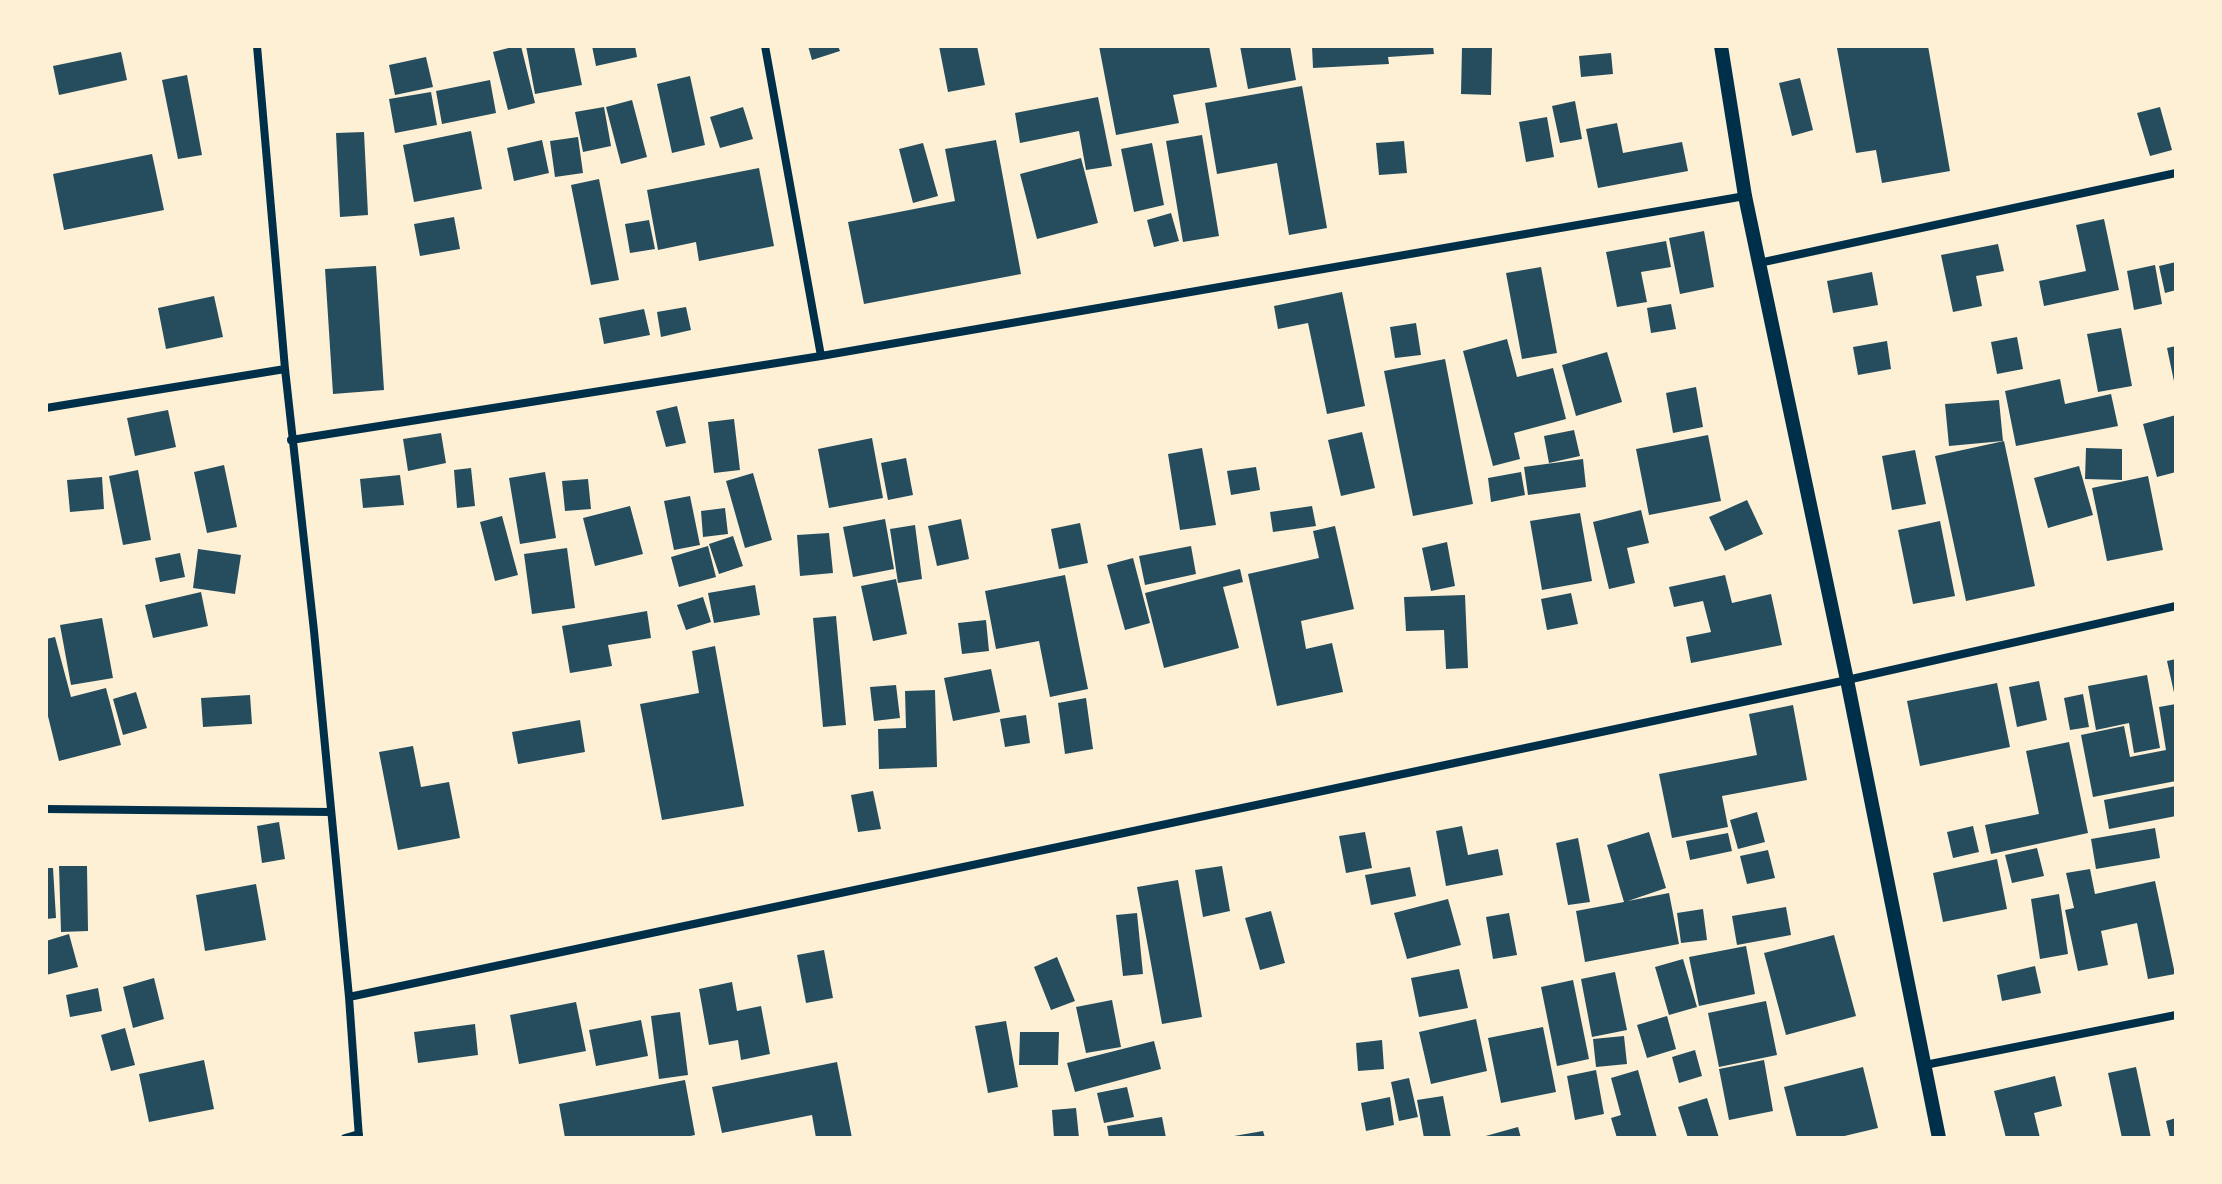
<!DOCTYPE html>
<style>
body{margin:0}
#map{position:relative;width:2222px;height:1184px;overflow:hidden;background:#fdf0d5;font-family:Montserrat,sans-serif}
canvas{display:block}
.frame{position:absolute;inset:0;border:48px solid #fdf0d5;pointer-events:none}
</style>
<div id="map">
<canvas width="2222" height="1184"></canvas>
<div class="frame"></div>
</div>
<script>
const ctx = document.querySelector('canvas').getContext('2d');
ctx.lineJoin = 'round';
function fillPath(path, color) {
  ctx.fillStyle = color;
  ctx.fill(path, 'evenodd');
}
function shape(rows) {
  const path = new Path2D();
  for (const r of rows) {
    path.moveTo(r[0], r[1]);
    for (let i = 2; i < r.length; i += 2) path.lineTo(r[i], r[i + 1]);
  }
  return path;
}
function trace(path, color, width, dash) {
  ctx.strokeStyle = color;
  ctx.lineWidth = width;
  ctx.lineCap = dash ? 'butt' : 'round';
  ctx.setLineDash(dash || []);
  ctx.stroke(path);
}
const building = shape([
 [516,46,521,46,535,103,508,110,493,52],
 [526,46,574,46,582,85,535,94],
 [592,46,635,46,637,57,596,66],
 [808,46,838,46,840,51,812,60],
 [939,46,977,46,985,85,948,92],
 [1099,46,1209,46,1217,87,1173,95,1179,123,1116,135],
 [1240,46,1290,46,1296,80,1248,89],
 [1312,46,1433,46,1434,54,1388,57,1389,64,1313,68],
 [1462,46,1492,47,1491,95,1461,94],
 [1851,46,1928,46,1950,171,1882,183,1876,150,1856,153,1837,48],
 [121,52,127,80,59,95,53,66],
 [1611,53,1613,74,1581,77,1579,56],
 [426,57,433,87,395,95,389,65],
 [187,75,202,155,178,159,162,80],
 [690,76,705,145,672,153,657,84],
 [1800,78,1813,130,1792,136,1779,83],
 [490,80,496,113,442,124,436,91],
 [1302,86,1327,228,1289,235,1277,163,1217,174,1205,103],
 [431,92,437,125,395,133,389,99],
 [1098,97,1112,166,1086,170,1079,131,1020,143,1015,113],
 [632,100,647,157,621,164,606,107],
 [1575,101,1582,139,1560,143,1552,106],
 [604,107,611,146,583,152,575,112],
 [743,107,753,139,720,148,710,117],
 [2160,107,2172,150,2150,156,2137,113],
 [1547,117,1554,157,1526,162,1519,122],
 [1617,123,1623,153,1682,142,1688,171,1598,188,1586,129],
 [471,131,482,189,414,202,403,145],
 [364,132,368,215,340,217,336,133],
 [1202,135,1219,236,1183,242,1166,141],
 [578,137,583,173,555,177,550,141],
 [542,140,549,173,514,181,507,148],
 [996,140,1021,274,864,304,848,222,955,201,945,149],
 [1404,141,1407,173,1379,175,1376,143],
 [923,143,938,196,913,203,899,149],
 [1152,143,1164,205,1134,212,1121,149],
 [152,154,164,210,64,230,53,174],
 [1081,158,1098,223,1037,239,1020,174],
 [759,168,774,246,699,261,696,242,658,250,647,190],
 [599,179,619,280,591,285,571,185],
 [1171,213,1179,241,1154,247,1147,220],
 [454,217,460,249,420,256,414,224],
 [2104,219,2119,290,2044,306,2039,281,2086,271,2076,225],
 [649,220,655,249,630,253,625,224],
 [1704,231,1714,287,1680,294,1669,238],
 [1666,241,1671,267,1641,272,1647,302,1617,307,1606,252],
 [1998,244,2004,271,1976,276,1982,306,1953,312,1941,255],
 [2176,262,2176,290,2165,293,2159,266],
 [2155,265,2162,304,2134,310,2127,271],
 [376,266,384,390,333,394,325,269],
 [1541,267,1557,353,1522,359,1506,273],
 [1872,272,1878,305,1833,313,1827,281],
 [1342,292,1365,406,1327,414,1308,323,1278,329,1274,306],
 [214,296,223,337,166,349,158,308],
 [1671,304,1676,329,1651,333,1647,308],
 [686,307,691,330,661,337,657,312],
 [644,309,650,335,604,344,599,318],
 [1416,323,1421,355,1395,358,1390,327],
 [2121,328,2132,386,2098,392,2087,334],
 [2017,337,2023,369,1997,374,1991,342],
 [1507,339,1517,377,1553,368,1566,419,1514,433,1520,459,1493,466,1463,351],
 [1887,341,1891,369,1858,375,1853,347],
 [2176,346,2176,386,2175,386,2167,348],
 [1607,352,1622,402,1576,416,1562,365],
 [1445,359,1473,504,1413,516,1384,371],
 [2060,379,2065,404,2111,394,2118,426,2016,446,2005,391],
 [1696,387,1703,427,1673,433,1666,393],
 [1999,400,2003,441,1949,446,1945,404],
 [677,406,686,443,666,447,656,411],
 [168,410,176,447,135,456,127,418],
 [2176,415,2176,472,2157,477,2143,424],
 [734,419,740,470,714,473,708,422],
 [1574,430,1580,456,1549,463,1544,436],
 [1362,432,1375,488,1341,496,1328,440],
 [441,433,446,463,408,471,403,439],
 [1708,435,1721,501,1649,515,1636,449],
 [872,438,883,498,829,508,818,449],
 [2004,441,2035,586,1966,601,1935,456],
 [1202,448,1216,525,1180,530,1168,454],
 [2086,448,2122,449,2122,480,2085,479],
 [1915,450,1926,504,1892,510,1882,456],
 [906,458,913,495,888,500,881,463],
 [1583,459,1586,487,1528,495,1524,467],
 [224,465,237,527,207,533,194,472],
 [2079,466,2093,515,2048,528,2034,478],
 [1256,467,1260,490,1231,495,1227,471],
 [471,468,475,506,457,508,454,470],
 [138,470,151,540,123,545,109,476],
 [545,472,556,538,520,544,509,478],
 [1521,472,1525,495,1491,502,1488,478],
 [753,473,772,540,745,548,726,481],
 [400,475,404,505,363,508,360,479],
 [2148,476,2163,550,2107,561,2092,488],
 [102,477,104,509,70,512,67,480],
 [588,479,591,509,565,511,562,481],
 [690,496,700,545,674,550,664,501],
 [1747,500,1763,534,1725,551,1709,517],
 [630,506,643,554,595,566,583,518],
 [1312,506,1316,526,1273,532,1270,512],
 [725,508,728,534,703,537,701,511],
 [1641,510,1649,543,1627,548,1635,583,1609,589,1593,522],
 [1580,513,1592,581,1542,590,1530,521],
 [502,516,518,575,495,581,480,522],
 [885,519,894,569,853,577,843,527],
 [961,519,969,559,937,566,928,526],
 [1940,521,1955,596,1913,604,1898,530],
 [1080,523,1088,563,1059,569,1051,529],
 [915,525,922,579,898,583,890,529],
 [1335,526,1354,609,1301,621,1306,649,1332,643,1343,692,1277,706,1248,574,1319,558,1313,531],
 [829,533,833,573,800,576,797,535],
 [733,536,743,566,719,574,709,544],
 [1447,542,1455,586,1431,591,1422,548],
 [708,546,716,577,679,587,671,557],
 [1191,546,1196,574,1145,585,1139,556],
 [567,548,575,608,532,614,524,554],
 [198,549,241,555,235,594,193,588],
 [180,553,185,577,160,582,155,558],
 [1133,558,1150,623,1125,630,1107,565],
 [1240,569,1243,582,1223,587,1239,648,1164,668,1145,593],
 [1065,575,1088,689,1050,697,1039,641,996,649,985,591],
 [1725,575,1732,603,1771,594,1782,645,1691,663,1686,637,1711,632,1703,601,1674,607,1669,587],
 [896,579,907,634,873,641,861,586],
 [755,585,760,615,714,623,708,593],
 [201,592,208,626,153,638,145,605],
 [1571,593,1578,624,1547,630,1541,599],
 [1465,595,1468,668,1446,669,1444,630,1406,631,1404,597],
 [703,597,711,622,686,630,677,605],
 [647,611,651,638,608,645,612,666,570,673,562,626],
 [836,616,846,725,823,727,813,618],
 [102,618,113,678,71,685,60,625],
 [986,620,989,651,962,654,958,623],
 [55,637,71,697,106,688,121,745,59,761,46,708,46,639],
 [715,646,744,806,662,820,640,704,699,693,692,651],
 [2176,659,2176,697,2175,697,2167,661],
 [991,669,1000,712,953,721,944,678],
 [2147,675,2160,748,2134,753,2129,723,2096,730,2088,686],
 [2039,681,2047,720,2017,727,2009,687],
 [1997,683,2010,747,1920,766,1907,701],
 [896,685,900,718,874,721,870,687],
 [935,690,937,767,879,769,878,729,906,728,905,691],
 [136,692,147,728,123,735,113,699],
 [2083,694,2089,727,2070,730,2064,698],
 [250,695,252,724,203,727,201,698],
 [1086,698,1093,749,1065,754,1058,703],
 [2176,704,2176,781,2093,797,2081,735,2124,726,2130,757,2166,750,2159,707],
 [1793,705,1807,780,1722,796,1728,827,1672,838,1659,774,1757,755,1749,714],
 [1026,715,1030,743,1005,747,1000,719],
 [580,720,585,752,518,764,512,732],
 [2069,742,2088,833,1991,854,1985,825,2039,814,2026,751],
 [413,746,421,787,449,782,460,838,398,850,379,752],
 [2176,786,2176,816,2109,829,2104,800],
 [873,791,881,829,858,832,851,795],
 [1757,812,1765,842,1738,849,1730,820],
 [279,822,285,859,262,863,257,826],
 [1462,826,1468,855,1498,849,1503,875,1446,886,1436,831],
 [1973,826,1979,852,1953,858,1947,832],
 [2155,828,2160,858,2096,869,2091,839],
 [1365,832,1372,868,1346,873,1339,836],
 [1649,832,1666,888,1628,901,1669,893,1679,944,1585,962,1576,911,1624,902,1607,845],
 [1728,833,1732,851,1690,860,1686,841],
 [1578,838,1590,902,1568,905,1556,843],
 [2037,848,2044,876,2012,883,2005,855],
 [1768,850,1775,878,1747,884,1740,856],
 [1997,859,2007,909,1943,922,1933,873],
 [59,866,87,866,88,931,61,932],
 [1222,866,1230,911,1203,917,1195,870],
 [1410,867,1416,896,1371,905,1365,875],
 [46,868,53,868,56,918,46,919],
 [2090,869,2095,894,2155,881,2175,974,2148,979,2137,923,2101,931,2108,965,2078,971,2065,910,2074,908,2066,873],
 [1178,880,1202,1017,1162,1024,1137,887],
 [256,884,266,940,205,951,196,895],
 [2059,894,2068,954,2040,959,2031,899],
 [1448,899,1461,945,1407,959,1394,913],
 [1786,907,1791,935,1737,945,1732,916],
 [1703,909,1707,940,1681,943,1677,913],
 [1271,911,1285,963,1260,970,1245,918],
 [1137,913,1143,974,1123,976,1116,915],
 [1509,913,1517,955,1493,959,1486,917],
 [69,934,78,967,46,975,46,941],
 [1834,935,1856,1016,1786,1035,1764,953],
 [1746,946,1755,994,1699,1006,1689,957],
 [824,950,833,998,806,1003,797,955],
 [1057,957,1075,1001,1051,1010,1034,967],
 [1683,959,1697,1007,1669,1015,1655,967],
 [2035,966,2041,993,2002,1001,1997,975],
 [1459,969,1468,1008,1419,1017,1411,978],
 [1615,972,1627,1030,1592,1037,1581,979],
 [154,978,164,1019,133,1028,123,987],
 [1573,980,1589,1059,1557,1066,1541,987],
 [732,982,737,1011,761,1006,770,1054,741,1060,738,1040,709,1045,699,989],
 [98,988,102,1011,70,1017,66,995],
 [1112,1000,1121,1047,1086,1053,1076,1007],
 [1766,1001,1777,1055,1719,1067,1708,1013],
 [576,1002,586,1051,519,1064,510,1015],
 [680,1012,688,1075,659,1079,651,1016],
 [1667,1016,1676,1049,1647,1058,1637,1025],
 [1476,1019,1487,1071,1431,1084,1419,1032],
 [641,1020,648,1056,596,1066,589,1030],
 [1006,1021,1018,1087,988,1093,975,1026],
 [475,1024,478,1055,418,1063,414,1032],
 [1543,1027,1556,1092,1501,1103,1488,1038],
 [125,1028,135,1065,111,1071,101,1035],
 [1020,1032,1059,1032,1058,1065,1019,1065],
 [1624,1036,1627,1064,1596,1067,1593,1039],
 [1382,1040,1384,1069,1358,1071,1356,1043],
 [1154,1041,1161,1069,1075,1092,1067,1063],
 [1695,1050,1702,1076,1679,1083,1672,1057],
 [204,1060,214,1109,149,1122,139,1074],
 [1764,1060,1773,1111,1729,1120,1719,1069],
 [837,1062,852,1138,816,1138,812,1115,722,1133,712,1087],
 [1863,1067,1878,1128,1836,1138,1797,1138,1784,1087],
 [2136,1067,2151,1138,2122,1138,2108,1073],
 [1596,1070,1604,1114,1575,1120,1567,1076],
 [1638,1070,1657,1138,1617,1138,1611,1118,1621,1115,1611,1078],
 [2055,1076,2062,1106,2034,1113,2040,1138,2006,1138,1994,1091],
 [1409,1078,1418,1117,1399,1121,1391,1082],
 [685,1080,695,1135,681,1138,565,1138,559,1104],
 [1127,1087,1134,1117,1104,1123,1097,1093],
 [1443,1096,1451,1138,1424,1138,1417,1100],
 [1390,1097,1394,1125,1366,1131,1361,1103],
 [1707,1098,1719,1138,1688,1138,1678,1107],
 [1076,1108,1079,1138,1054,1138,1052,1110],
 [1162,1117,1166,1138,1109,1138,1107,1126],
 [2176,1118,2176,1138,2170,1138,2166,1121],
 [1518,1127,1521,1138,1482,1138,1482,1137],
 [1263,1131,1265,1138,1234,1138,1234,1136]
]);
const minor = shape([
 [257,46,285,369,314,631,349,997,359,1138],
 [765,46,821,356],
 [1759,263,2176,173],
 [46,408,285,369],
 [291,440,821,356,1745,196],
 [46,809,331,812],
 [349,997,1847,680,2176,606],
 [1925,1065,2176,1015],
 [345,1138,359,1134]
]);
const tertiary = shape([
 [1721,46,1745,196,1759,263,1847,680,1939,1138]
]);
fillPath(building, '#264d5e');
trace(minor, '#003049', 8);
trace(tertiary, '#003049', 14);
</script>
